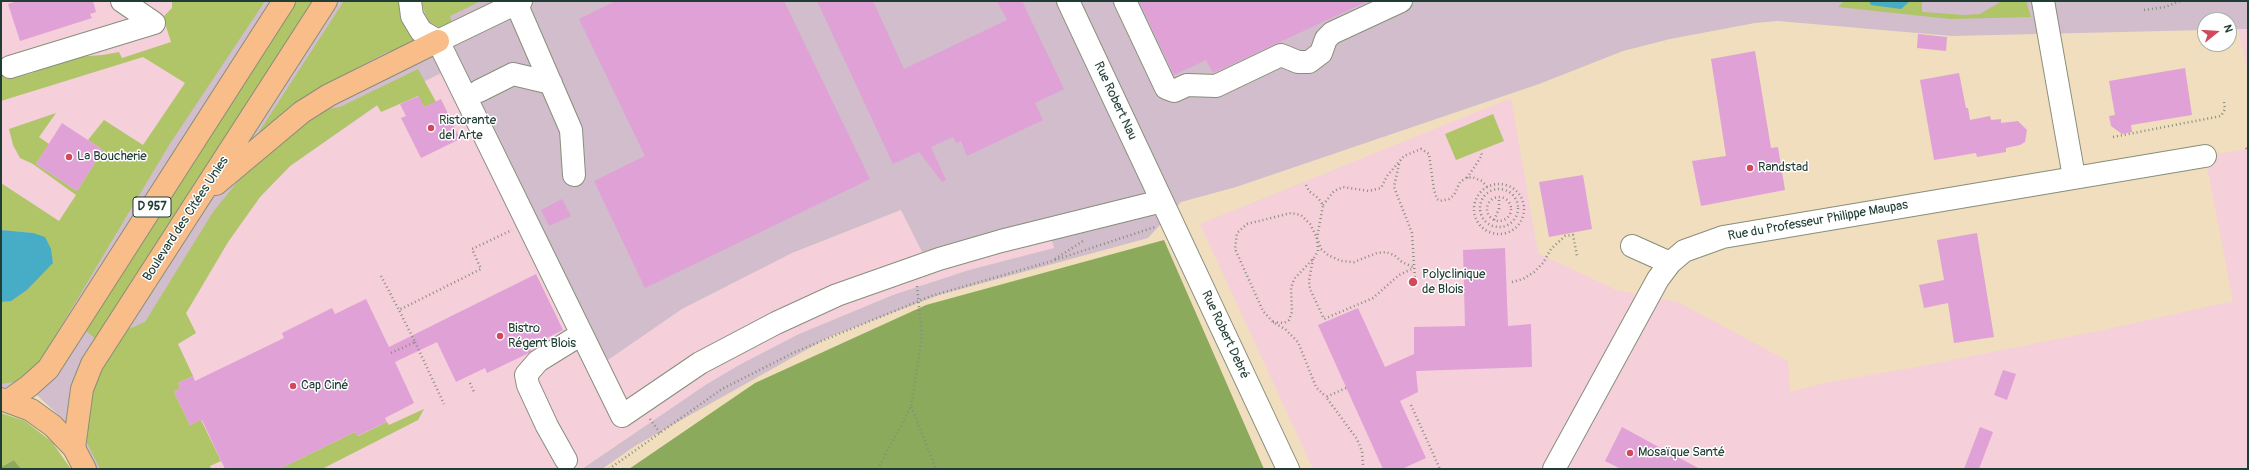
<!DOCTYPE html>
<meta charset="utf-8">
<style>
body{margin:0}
#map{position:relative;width:2249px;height:470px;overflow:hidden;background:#f0debe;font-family:Pangolin,sans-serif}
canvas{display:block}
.frame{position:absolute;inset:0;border:2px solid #1f3d34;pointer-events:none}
.north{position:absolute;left:2197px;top:12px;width:40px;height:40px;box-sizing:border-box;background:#fff;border:1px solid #a5b1ae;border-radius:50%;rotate:73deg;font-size:11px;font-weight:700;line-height:16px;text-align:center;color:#1f3d34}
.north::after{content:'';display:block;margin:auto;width:14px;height:18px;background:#d1495b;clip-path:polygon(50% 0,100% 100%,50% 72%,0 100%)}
</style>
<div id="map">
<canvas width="2249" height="470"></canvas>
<div class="frame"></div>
<div class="north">N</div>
</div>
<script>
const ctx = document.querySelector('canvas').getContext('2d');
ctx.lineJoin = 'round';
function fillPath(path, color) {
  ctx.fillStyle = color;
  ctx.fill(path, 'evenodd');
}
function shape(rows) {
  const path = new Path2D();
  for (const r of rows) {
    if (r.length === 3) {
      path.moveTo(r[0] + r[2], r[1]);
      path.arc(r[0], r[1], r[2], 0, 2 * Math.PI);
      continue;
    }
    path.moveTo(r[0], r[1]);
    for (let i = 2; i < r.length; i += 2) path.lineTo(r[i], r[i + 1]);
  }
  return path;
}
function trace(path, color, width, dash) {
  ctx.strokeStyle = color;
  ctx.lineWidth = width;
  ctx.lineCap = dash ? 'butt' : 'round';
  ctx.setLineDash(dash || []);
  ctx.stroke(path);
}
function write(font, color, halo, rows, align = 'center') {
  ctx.font = font + ' Pangolin,sans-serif';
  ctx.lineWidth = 3;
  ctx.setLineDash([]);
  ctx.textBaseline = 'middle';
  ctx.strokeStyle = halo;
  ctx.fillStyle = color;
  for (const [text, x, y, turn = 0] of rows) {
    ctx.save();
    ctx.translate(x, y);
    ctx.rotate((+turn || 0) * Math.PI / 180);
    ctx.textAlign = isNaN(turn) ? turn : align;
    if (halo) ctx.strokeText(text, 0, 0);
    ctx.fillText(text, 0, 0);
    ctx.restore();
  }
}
const built = shape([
 [1,1,253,1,102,231,1,219],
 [2248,27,2248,73,2238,28],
 [445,71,592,371,682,309,792,253,902,210,922,251,1046,218,1055,248,969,270,893,295,799,334,643,427,582,469,204,469,162,374,186,313,228,242,260,197,290,166,378,105],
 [1511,98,1538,253,1616,290,1678,302,1788,361,1790,392,1829,382,1912,368,2103,330,2233,301,2205,156,2248,149,2248,469,1313,469,1200,224]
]);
const industrial = shape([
 [253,1,2248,1,2248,29,2229,29,2229,20,2205,20,2205,30,1952,36,1778,21,1755,23,1670,39,1623,51,1539,84,1236,187,1181,202,1148,238,939,295,829,337,635,446,602,469,582,469,707,384,741,364,799,334,893,295,969,270,1054,248,1046,218,922,252,901,210,792,253,682,309,592,371,445,71,378,105,290,166,260,197,228,242,186,313,162,374,204,469,92,469,67,423,25,384,1,388,1,219,102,231]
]);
const green = shape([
 [172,1,265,1,169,145,35,370,14,382,1,384,1,302,12,300,27,290,53,263,51,249,33,233,1,230,1,183,59,221,76,195,33,164,20,158,13,145,9,129,56,113,39,137,49,144,36,164,77,191,103,150,88,140,104,120,143,145,185,83,143,57,1,101,1,67,3,74,14,78,33,73,57,58,103,55,119,52,122,58,171,42,163,17,172,8],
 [293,1,314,1,97,340,85,330],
 [344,1,404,1,417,40,404,48,385,53,330,82,257,139,257,135],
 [421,1,481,1,450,16,453,26,440,28,428,21],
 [1844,1,1922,1,1922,12,1965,15,1980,14,2002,1,2026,1,2031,17,1951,19,1838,7],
 [418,69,436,102,424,107,418,96,381,112,377,105,290,166,260,197,228,242,186,313,196,333,178,344,193,376,178,383,180,388,174,392,190,425,201,420,221,461,210,466,211,469,100,469,86,441,84,411,95,375,124,331,145,322,213,212,243,175,317,111,340,107],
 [1493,114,1504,141,1456,160,1445,134],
 [424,409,418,420,322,469,279,469,355,432,358,436,387,422,389,425],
 [1,413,25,421,52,442,71,469,21,469,14,460,1,467]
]);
const forest = shape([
 [1164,240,1264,469,629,469,755,383,926,305],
 [14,460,21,469,1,469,1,467]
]);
const water = shape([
 [1869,1,1910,1,1901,9,1871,5],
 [1,230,33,233,45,237,51,249,53,263,27,290,11,301,1,302]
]);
const building = shape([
 [18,1,93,1,96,12,90,14,92,18,20,41,8,4],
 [616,1,784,1,870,179,645,288,594,181,645,156,579,19],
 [817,1,873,1,904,69,1007,20,997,1,1022,1,1064,89,1035,103,1043,120,967,156,961,141,956,143,953,137,931,147,946,180,942,182,919,152,893,164],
 [1139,1,1368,1,1213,73,1206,60,1174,75],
 [1918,34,1947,37,1946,51,1917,48],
 [1755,51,1771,148,1778,147,1785,190,1701,206,1692,161,1726,156,1711,59],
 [2185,68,2192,115,2131,125,2132,132,2122,134,2111,126,2109,116,2115,115,2109,81],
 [1959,73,1966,108,1968,108,1970,120,1990,116,1991,120,2001,119,2001,123,2018,121,2027,130,2025,142,2020,145,2006,148,2006,152,1977,157,1976,153,1934,160,1920,80],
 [419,96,424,107,441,99,460,139,421,158,401,118,406,116,400,104],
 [62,123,103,150,77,191,36,164],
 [1583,175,1592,229,1549,237,1539,182],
 [562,199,571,216,549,226,541,210],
 [1977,233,1994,337,1954,343,1948,303,1924,308,1919,285,1944,280,1937,240],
 [1505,248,1508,326,1531,324,1532,367,1416,371,1418,392,1400,401,1426,458,1402,469,1383,469,1318,325,1358,308,1385,367,1414,354,1414,327,1465,326,1463,250],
 [536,274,563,330,529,347,531,351,529,353,487,373,485,368,456,382,437,342,395,362,414,403,385,418,387,422,357,436,355,432,279,469,225,469,202,420,190,425,174,392,180,388,178,383,193,376,195,381,284,338,282,333,332,308,335,314,366,299,389,347],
 [2003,370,2016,374,2007,400,1994,395],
 [1622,427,1655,445,1700,469,1621,469,1605,461],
 [1980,427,1993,432,1979,469,1964,469]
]);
const path = shape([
 [2144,10,2165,7,2180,1],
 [2113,137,2221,116,2225,109,2224,102],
 [2246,148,2248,151],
 [1399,164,1394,187,1412,233,1415,280],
 [1467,178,1479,160,1482,155,1480,151],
 [1499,209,25],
 [1306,185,1309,191,1318,198,1323,205,1317,238,1321,249,1328,255,1341,261,1354,262,1377,253,1386,252,1394,255,1402,262,1415,268],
 [1499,208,19],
 [1499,209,12],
 [1323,205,1334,191,1343,187,1369,191,1381,188,1387,176,1404,156,1421,149,1429,154,1434,190,1437,199,1440,201,1449,199,1454,195,1460,182,1466,178,1472,177,1482,181,1487,187],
 [1494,220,1499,209,1499,197],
 [1055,259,1083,241],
 [1313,259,1309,281,1310,289,1324,319,1373,298,1399,275,1414,268],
 [381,276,399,310],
 [1512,282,1523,279,1534,272,1543,263,1551,249,1565,236,1573,235,1577,256],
 [1273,322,1284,323,1289,320,1292,312,1291,288,1294,279,1314,258,1318,251,1317,238,1310,224,1301,215,1291,213,1247,224,1237,233,1235,249,1263,311,1273,322,1285,329,1298,342,1316,387,1326,397],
 [415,342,444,404],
 [391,353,415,342,399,310,481,269,472,249,512,230],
 [470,383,474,392],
 [1346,388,1326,397,1357,439,1362,451,1363,465],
 [1411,405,1440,469],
 [911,406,922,337,917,286],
 [650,419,660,433],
 [609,469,722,389,795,352,931,296,1052,261,1155,227],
 [878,469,911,406,936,469]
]);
const minor = shape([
 [410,1,412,16,421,31,438,41,442,49,622,416,700,363,776,323,837,295,939,259,1001,241,1162,201],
 [1068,1,1288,469],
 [1125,1,1166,88,1174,91,1187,85,1216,86,1281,55,1298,62,1309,62,1321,53,1326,39,1332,33,1401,1],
 [2043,1,2074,177],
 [516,3,571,130,574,175],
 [438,41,521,1],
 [10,67,154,23,122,1],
 [479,91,513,74,551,83],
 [1632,246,1670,263],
 [566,460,547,426,528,385,526,375,538,361,580,335],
 [1554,469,1658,279,1670,263,1684,251,1723,237,2205,156]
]);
const major = shape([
 [216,184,302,112,329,95,438,41],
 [1,399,31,410,53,426,74,448,85,469],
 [8,401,29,386,48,369,284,1],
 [74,448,82,389,92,364,326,1]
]);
const markers = [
 [431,128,4,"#d1495b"],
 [69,157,4,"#d1495b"],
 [1750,168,4,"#d1495b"],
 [1413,282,5,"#d1495b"],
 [500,336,4,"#d1495b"],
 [293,386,4,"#d1495b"],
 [1630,453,4,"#d1495b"]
];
const shields = [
 [152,207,38]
];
const shieldNames = [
 ["D 957",152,207]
];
const streetNames = [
 ["Rue Robert Nau",1115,101,65],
 ["Boulevard des Citées Unies",186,219,-57],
 ["Rue du Professeur Philippe Maupas",1818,221,-10],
 ["Rue Robert Debré",1225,335,65]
];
const poiNames = [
 ["Ristorante",439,121],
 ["del Arte",439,136],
 ["La Boucherie",77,157],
 ["Randstad",1758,168],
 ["Polyclinique",1422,275],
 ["de Blois",1422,290],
 ["Bistro",508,329],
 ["Régent Blois",508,344],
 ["Cap Ciné",301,386],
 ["Mosaïque Santé",1638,453]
];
fillPath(built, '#f5cfda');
fillPath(industrial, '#d1bdcb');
fillPath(green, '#b0c468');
fillPath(forest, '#8caa5c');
fillPath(water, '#47acc6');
fillPath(building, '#e0a1d7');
trace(minor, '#888e79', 24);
trace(major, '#888e79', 24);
trace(path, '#888e79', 2.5, [1, 3]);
trace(minor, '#fff', 22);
trace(major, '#f8bd89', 22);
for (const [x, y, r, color] of markers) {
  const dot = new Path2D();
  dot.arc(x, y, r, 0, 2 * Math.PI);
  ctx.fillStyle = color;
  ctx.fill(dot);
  trace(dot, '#fff', 1.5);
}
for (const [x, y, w] of shields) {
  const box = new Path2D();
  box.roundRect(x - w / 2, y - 10, w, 20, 3);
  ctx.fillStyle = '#fff';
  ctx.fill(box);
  trace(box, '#1f3d34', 1);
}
write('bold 12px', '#1f3d34', null, shieldNames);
write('13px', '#1f3d34', '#fff', streetNames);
write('13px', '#1f3d34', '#fff', poiNames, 'left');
</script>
